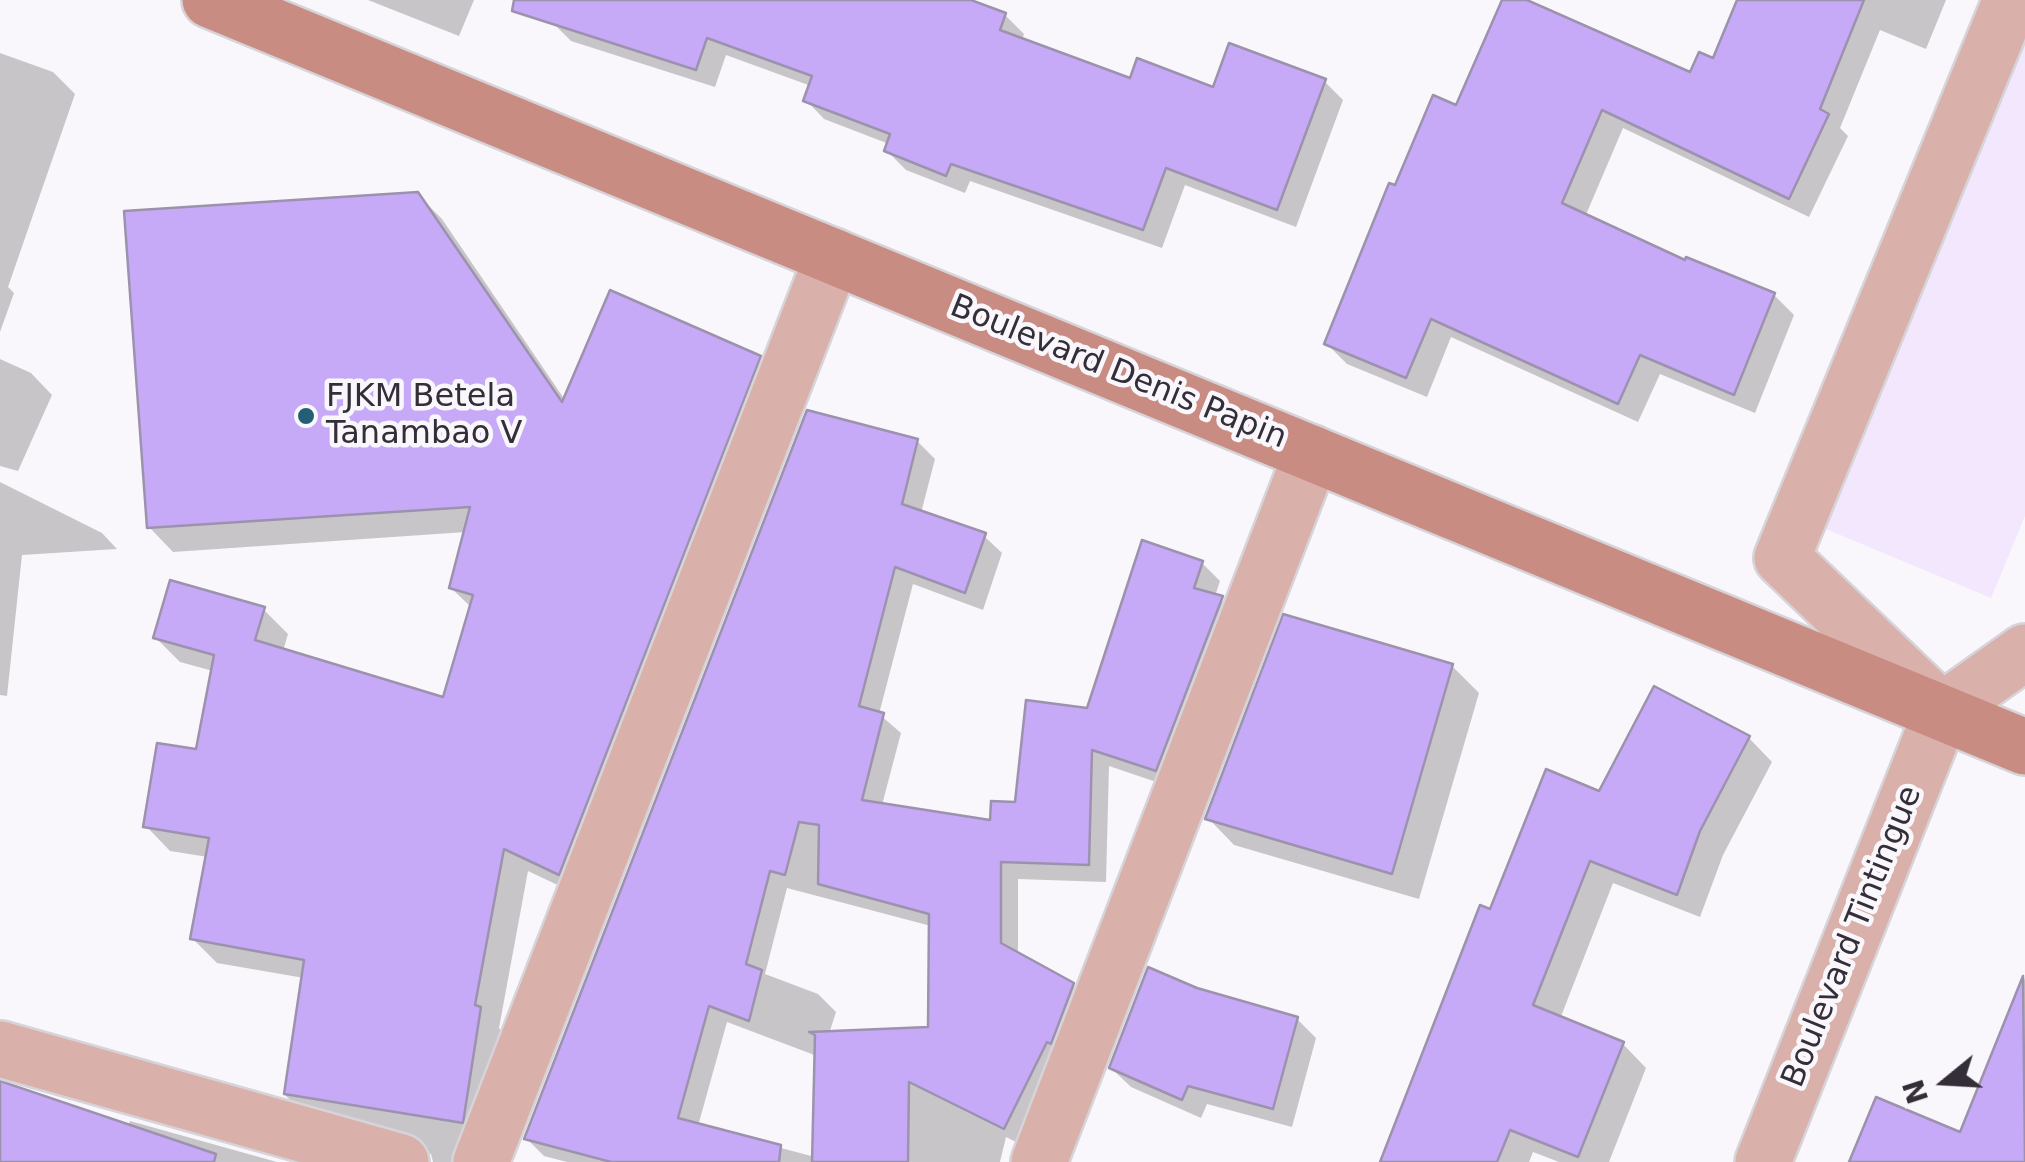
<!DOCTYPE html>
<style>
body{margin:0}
#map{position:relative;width:2025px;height:1162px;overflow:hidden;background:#faf7fc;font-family:"DejaVu Sans",sans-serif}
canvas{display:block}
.north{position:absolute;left:1895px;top:1032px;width:100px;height:100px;-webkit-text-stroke:8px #faf7fc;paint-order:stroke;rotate:252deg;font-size:28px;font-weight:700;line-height:40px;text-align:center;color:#342e38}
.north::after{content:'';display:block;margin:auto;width:35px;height:45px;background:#342e38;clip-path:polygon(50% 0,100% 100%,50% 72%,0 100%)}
</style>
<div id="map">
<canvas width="2025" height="1162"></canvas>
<div class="north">N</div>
</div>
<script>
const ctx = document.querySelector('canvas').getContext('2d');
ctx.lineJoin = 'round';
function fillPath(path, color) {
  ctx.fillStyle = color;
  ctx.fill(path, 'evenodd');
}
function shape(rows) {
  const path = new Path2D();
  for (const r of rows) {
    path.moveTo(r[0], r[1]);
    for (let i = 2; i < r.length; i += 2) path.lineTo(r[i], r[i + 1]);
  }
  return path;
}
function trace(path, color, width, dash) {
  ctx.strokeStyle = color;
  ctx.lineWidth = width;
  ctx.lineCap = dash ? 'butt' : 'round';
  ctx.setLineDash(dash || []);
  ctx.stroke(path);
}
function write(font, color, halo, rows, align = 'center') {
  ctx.font = font + ' "DejaVu Sans",sans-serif';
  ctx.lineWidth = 9;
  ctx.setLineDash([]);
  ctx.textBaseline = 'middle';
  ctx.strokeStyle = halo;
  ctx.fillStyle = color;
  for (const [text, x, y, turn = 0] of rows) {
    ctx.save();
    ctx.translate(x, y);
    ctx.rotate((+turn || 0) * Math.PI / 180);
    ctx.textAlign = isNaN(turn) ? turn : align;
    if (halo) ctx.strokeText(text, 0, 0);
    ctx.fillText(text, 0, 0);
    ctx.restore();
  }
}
const built = shape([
 [2025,12,2025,516,1991,598,1814,524]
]);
const shadow = shape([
 [368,0,474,0,459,36],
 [559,0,964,0,1005,15,1024,34,1022,40,1131,82,1214,90,1324,81,1343,100,1296,227,1185,185,1162,248,970,181,965,193,906,170,887,151,889,144,824,119,806,100,811,86,726,55,715,87,571,41,552,22],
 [1505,0,1521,0,1691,75,1714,62,1739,0,1946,0,1926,49,1880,30,1840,128,1848,136,1809,217,1623,128,1585,217,1686,264,1774,295,1794,315,1755,413,1660,374,1638,422,1451,337,1427,397,1347,364,1327,344,1397,189,1458,108],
 [0,53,53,72,75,94,8,287,14,293,0,332],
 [417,194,442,219,565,400,759,358,783,382,583,897,528,871,499,1028,504,1034,466,1162,433,1162,431,1154,310,1120,286,1096,304,978,217,963,192,938,208,857,170,851,146,826,198,752,213,671,180,662,156,638,264,610,288,634,283,651,444,700,472,608,451,588,466,532,173,552,149,527],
 [0,359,31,373,52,395,18,471,0,466],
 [917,441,935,459,921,513,984,536,1002,553,983,610,913,584,879,714,901,733,882,805,993,823,1017,804,1202,563,1220,581,1215,596,1240,616,1174,788,1109,766,1106,882,1018,879,1018,955,1073,985,1091,1003,1022,1145,1006,1137,1000,1162,567,1162,544,1156,526,1138],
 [787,888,931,926,931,1030,829,1034,836,1012,818,994,765,974],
 [727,1022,817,1056,815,1157,698,1126],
 [0,482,102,533,117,549,22,555,7,696,0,695],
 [1452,666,1479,693,1419,899,1234,845,1208,818],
 [1655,689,1749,738,1772,762,1723,855,1700,917,1613,883,1560,1019,1623,1044,1646,1068,1609,1162,1559,1162,1533,1152,1529,1162,1383,1162,1492,912,1601,794],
 [2025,978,2025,1162,1852,1162,1961,1135],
 [1196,991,1297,1019,1316,1038,1292,1127,1207,1104,1201,1118,1131,1087,1111,1068],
 [0,1084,128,1126,130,1121,277,1162,0,1162]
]);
const building = shape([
 [514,0,971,0,1006,13,1000,30,1130,78,1137,58,1213,87,1229,43,1326,79,1277,210,1166,168,1143,230,951,164,946,176,884,151,890,134,803,101,812,76,707,38,696,70,512,11,514,0],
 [1502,0,1527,0,1690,72,1699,52,1713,58,1737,0,1864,0,1820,109,1829,114,1789,199,1602,110,1562,203,1685,260,1686,257,1775,293,1734,395,1640,355,1618,404,1431,319,1406,378,1324,344,1389,183,1395,185,1433,95,1456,105,1502,0],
 [418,192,562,402,610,290,761,356,559,875,504,849,475,1005,481,1007,463,1123,284,1094,304,960,190,939,209,838,143,827,157,743,196,749,214,655,153,638,170,580,265,607,255,640,443,697,473,595,449,588,470,507,147,528,124,211,418,192],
 [807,410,918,439,902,504,986,533,965,593,895,567,859,706,884,713,862,800,990,820,991,801,1015,802,1026,700,1087,708,1142,540,1203,561,1194,588,1223,596,1156,771,1092,750,1089,865,1001,862,1001,943,1074,983,1051,1044,1047,1042,1004,1129,909,1082,908,1162,812,1162,815,1035,809,1032,928,1027,929,914,818,884,819,825,799,822,785,875,770,871,746,964,762,970,749,1021,709,1006,678,1118,781,1145,779,1162,611,1162,524,1139,807,410],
 [1283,614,1453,664,1392,874,1205,819,1283,614],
 [1654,686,1750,736,1700,831,1677,895,1590,861,1533,1005,1624,1042,1578,1157,1510,1130,1497,1162,1380,1162,1480,905,1490,909,1546,769,1599,791,1654,686],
 [1148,967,1197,988,1298,1017,1273,1109,1188,1086,1182,1100,1109,1068,1148,967],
 [2023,976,2025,1162,1849,1162,1876,1097,1960,1132,2023,976],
 [0,1081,216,1154,214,1162,0,1162,0,1081]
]);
const minor = shape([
 [0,1049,401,1162],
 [481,1162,833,256],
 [1039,1162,1312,453],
 [1763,1162,1942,711]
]);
const tertiary = shape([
 [2011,0,1782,558,1942,711,2025,652]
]);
const secondary = shape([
 [210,0,2025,747]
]);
const markers = [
 [306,416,10,"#225e76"]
];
const streetNames = [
 ["Boulevard Denis Papin",1118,373,22],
 ["Boulevard Tintingue",1853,937,-68]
];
const poiNames = [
 ["FJKM Betela",326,398],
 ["Tanambao V",326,435]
];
fillPath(built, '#f2e7fc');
fillPath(shadow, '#0003');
fillPath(building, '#c6aaf7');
trace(building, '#9c92ae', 2.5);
trace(minor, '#d6d3d9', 60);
trace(tertiary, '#d6d3d9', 60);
trace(secondary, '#d6d3d9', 60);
trace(minor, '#dab0aa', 55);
trace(tertiary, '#dab0aa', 55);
trace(secondary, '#c98c83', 55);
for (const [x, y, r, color] of markers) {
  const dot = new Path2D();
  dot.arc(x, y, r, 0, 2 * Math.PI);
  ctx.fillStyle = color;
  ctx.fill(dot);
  trace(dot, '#faf7fc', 4);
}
write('32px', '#342e38', '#faf7fc', streetNames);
write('32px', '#342e38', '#faf7fc', poiNames, 'left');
</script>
